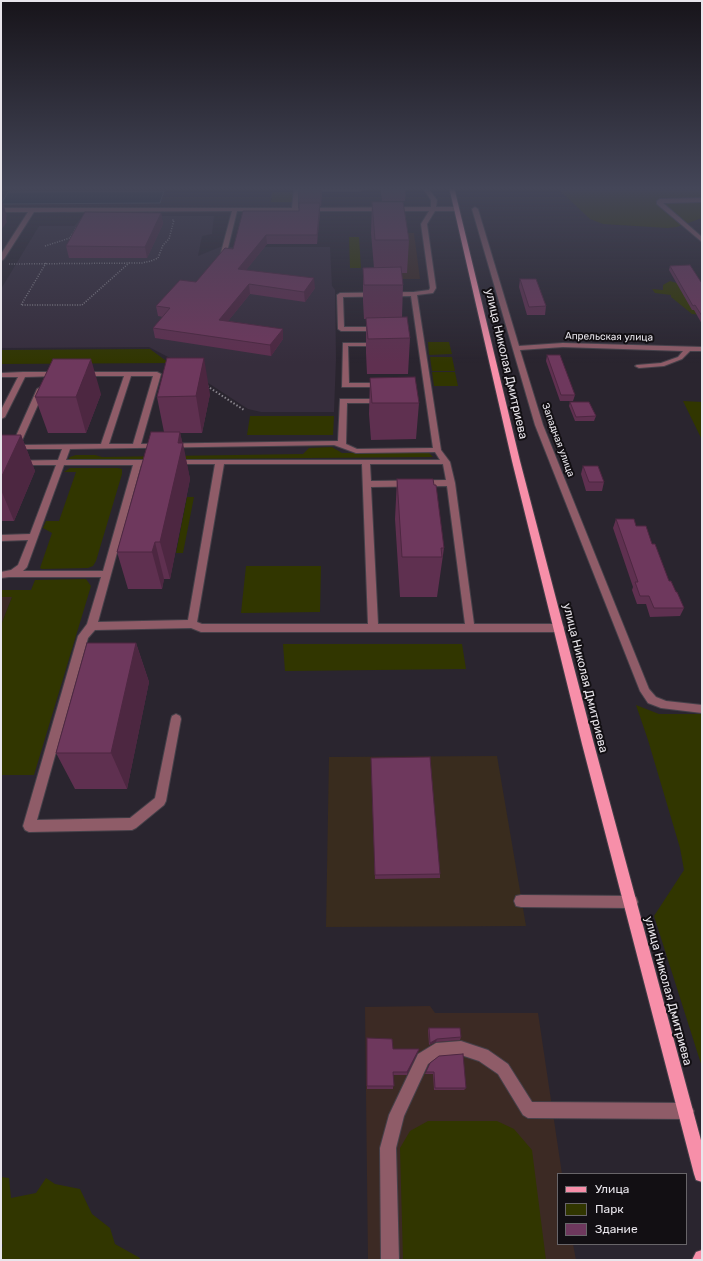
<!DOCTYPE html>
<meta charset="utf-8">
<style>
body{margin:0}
#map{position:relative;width:703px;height:1261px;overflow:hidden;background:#2a252f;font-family:Rubik,sans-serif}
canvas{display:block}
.frame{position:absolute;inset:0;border:2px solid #e8e5eb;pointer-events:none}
.legend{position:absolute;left:557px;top:1173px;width:130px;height:72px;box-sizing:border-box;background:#120f13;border:1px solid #686569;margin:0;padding:5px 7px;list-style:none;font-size:12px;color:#e8e5eb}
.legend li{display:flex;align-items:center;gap:8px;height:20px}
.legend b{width:20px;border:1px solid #686569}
</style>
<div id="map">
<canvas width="703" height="1261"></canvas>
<div class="frame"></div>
<ul class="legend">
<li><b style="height:5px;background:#f78fa9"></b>Улица</li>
<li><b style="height:11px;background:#313600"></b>Парк</li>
<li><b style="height:11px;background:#6e385d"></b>Здание</li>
</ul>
</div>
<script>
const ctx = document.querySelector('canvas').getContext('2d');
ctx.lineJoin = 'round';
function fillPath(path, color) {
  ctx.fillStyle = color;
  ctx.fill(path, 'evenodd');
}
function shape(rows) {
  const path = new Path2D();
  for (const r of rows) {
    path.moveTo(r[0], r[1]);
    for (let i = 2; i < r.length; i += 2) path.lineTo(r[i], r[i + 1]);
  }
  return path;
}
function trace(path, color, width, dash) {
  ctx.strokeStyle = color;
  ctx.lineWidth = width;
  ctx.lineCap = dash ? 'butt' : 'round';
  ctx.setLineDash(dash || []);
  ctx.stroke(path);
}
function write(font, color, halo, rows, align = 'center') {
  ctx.font = font + ' Rubik,sans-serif';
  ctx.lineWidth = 4;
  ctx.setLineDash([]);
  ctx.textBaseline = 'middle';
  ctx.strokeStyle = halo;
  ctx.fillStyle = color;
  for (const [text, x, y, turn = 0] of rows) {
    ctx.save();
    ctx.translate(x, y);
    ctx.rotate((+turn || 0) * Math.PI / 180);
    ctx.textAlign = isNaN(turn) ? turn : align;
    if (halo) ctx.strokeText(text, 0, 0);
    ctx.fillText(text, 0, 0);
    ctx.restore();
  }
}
const commercial = shape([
 [401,233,414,233,420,279,375,279,374,273],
 [1,597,12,597,1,625],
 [430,1006,435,1013,538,1013,562,1174,558,1174,558,1244,573,1244,576,1260,368,1260,365,1007]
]);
const industrial = shape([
 [497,756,526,926,326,927,329,757]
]);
const built = shape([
 [132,214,132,216,214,216,212,234,202,236,198,256,220,247,330,247,332,286,335,290,336,359,334,412,261,412,248,409,170,358,149,347,1,348,1,289,39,226,74,226,84,215]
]);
const green = shape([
 [556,187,702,187,702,218,677,227,667,228,603,224,590,219],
 [272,192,294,192,293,202,271,202],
 [349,237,359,237,361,268,350,268],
 [670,281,686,286,702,315,692,314,671,297,671,295,655,293,652,289,663,290,663,285],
 [428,342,449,342,452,354,429,355],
 [150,349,169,363,1,364,1,350],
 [430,357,452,357,455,371,432,371],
 [432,372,455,372,458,386,434,386],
 [683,401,702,402,702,440],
 [250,416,334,416,333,435,247,435],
 [332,447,342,453,429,453,433,457,68,460,70,457,76,455,95,455,102,457,303,454,309,448],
 [70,468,118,468,122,469,122,474,96,561,93,566,88,568,42,569,40,568,52,533,43,528,46,521,59,521,76,472,64,472],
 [187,497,194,497,183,553,176,553],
 [246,566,321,566,320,612,241,613],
 [86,579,91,586,34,775,1,775,1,625,12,597,1,597,1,590,31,590,35,580],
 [283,644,462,644,466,669,285,671],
 [636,705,659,714,702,714,702,1067,654,916,684,870,680,848,648,740],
 [428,1121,497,1121,514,1129,532,1150,546,1260,403,1260,400,1148,410,1131],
 [1,1177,9,1178,11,1198,36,1193,46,1178,55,1184,80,1189,92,1214,110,1228,115,1244,140,1258,139,1260,1,1260,1,1251,3,1245,1,1243]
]);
const water = shape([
 [164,191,160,203,1,204,8,192,164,191]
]);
const pathFar1 = shape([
 [45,246,70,238,77,227],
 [46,263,21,305,82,305,129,263],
 [9,264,142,263,151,261,158,258,163,245,169,239,174,220,172,220]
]);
const path = shape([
 [207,386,244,410]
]);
const minor = shape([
 [359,187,371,187,359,191,298,191,298,208,431,207,431,200,422,187,427,187,437,200,436,207,456,207,459,209,456,211,435,211,427,224,436,288,433,293,417,295,441,450,450,462,455,483,474,624,559,624,563,625,564,628,563,631,559,632,201,632,191,628,95,630,88,638,37,820,130,818,155,798,171,719,172,716,176,714,180,716,181,719,166,801,164,805,136,828,132,830,29,832,25,830,23,826,78,636,87,624,101,577,9,577,1,578,1,572,11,570,18,565,28,540,1,541,1,535,30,534,56,465,1,465,1,461,58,460,62,449,1,449,1,445,12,445,37,389,41,387,45,389,20,445,101,444,124,376,83,376,79,374,80,372,157,372,161,374,141,444,338,441,340,399,382,399,386,401,385,403,347,403,346,444,357,449,433,448,411,296,343,297,344,327,379,327,382,329,379,331,341,331,338,329,337,295,340,293,414,292,429,290,430,288,421,224,429,211,237,211,226,256,223,258,220,256,232,211,34,212,4,259,1,261,1,254,28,212,1,212,1,208,292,208,294,189,359,187],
 [131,376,153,376,133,444,109,444,131,376],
 [334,445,356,453,435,452,440,460,171,460,171,464,215,464,188,620,98,622,141,465,156,464,160,462,156,460,66,460,70,449,334,445],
 [224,464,362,464,368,624,202,624,197,622,224,464],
 [370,464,443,464,446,480,371,481,370,464],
 [64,465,133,465,103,571,23,571,27,567,64,465],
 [447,486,465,624,378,624,371,487,447,486],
 [702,198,702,202,663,203,702,237,702,242,657,204,657,201,660,199,702,198],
 [475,207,478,209,519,346,563,343,702,347,702,351,690,351,682,359,664,366,639,368,635,366,637,365,661,363,678,357,683,351,563,347,520,350,543,425,649,689,656,697,666,701,702,705,702,713,661,708,648,703,640,691,535,425,472,209,475,207],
 [343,343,381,343,382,344,379,346,348,346,349,383,382,383,386,385,385,387,342,387,343,343],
 [23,372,59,372,63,374,59,376,25,377,5,417,1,419,1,410,18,377,1,377,1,373,23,372],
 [521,895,631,896,636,897,638,902,636,907,631,908,521,907,516,906,514,901,516,896,521,895],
 [461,1041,488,1050,508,1064,532,1102,686,1103,691,1106,694,1111,691,1116,686,1119,528,1118,523,1115,498,1074,479,1061,461,1055,438,1057,428,1064,404,1116,396,1148,399,1260,381,1260,380,1148,389,1115,418,1054,436,1043,461,1041]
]);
const major = shape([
 [449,187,454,187,520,461,594,744,702,1144,702,1182,696,1180,694,1174,582,744,512,461,449,187],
 [702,1250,702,1260,692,1260,696,1252,702,1250]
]);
const wall = shape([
 [299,187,322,187,322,194,321,206,320,206,320,212,317,244,267,244,246,270,315,288,305,302,250,294,228,321,283,329,283,339,271,356,155,338,153,328,163,317,158,316,156,306,196,282,233,249,299,211],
 [380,187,406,187,405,201,382,201],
 [372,202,409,240,407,273,401,273,403,285,402,317,410,338,408,374,367,374,366,353,366,319,364,319,363,301,363,268,374,268,371,233],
 [161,213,163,224,147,258,69,258,66,246],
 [670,266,702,282,702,324,694,310,692,310,669,270],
 [520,279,546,306,545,315,527,315,519,287],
 [547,355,575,395,573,401,560,401,546,361],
 [370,378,419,403,416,439,371,440,369,414],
 [101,394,86,433,48,433,35,397],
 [210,394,202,433,180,433,190,479,170,579,164,579,162,589,128,589,117,552,164,432,157,397],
 [570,402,596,416,594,421,575,421,569,406],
 [1,435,21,435,35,471,14,521,1,521],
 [583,466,604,482,602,491,586,491,581,474],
 [397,479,444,548,437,597,400,597,395,519],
 [616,519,636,526,652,544,669,581,684,608,680,616,650,617,646,604,637,604,632,590,633,587,613,528],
 [136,643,149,682,127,789,75,789,56,753],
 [371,762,440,874,440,878,375,879],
 [429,1028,461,1037,460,1040,436,1042,429,1045,428,1030],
 [367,1042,393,1049,419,1049,418,1052,407,1075,393,1075,393,1089,367,1089],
 [430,1063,466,1088,464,1090,434,1090,433,1074,425,1074]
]);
const shadedWall = shape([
 [320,187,322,187,322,194,321,206],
 [1,197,7,216,6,218,7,222,1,230],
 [320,203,320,212,317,244,317,235],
 [161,213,163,224,147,258,145,247],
 [266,235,267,244,239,279,238,269],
 [314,278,315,288,305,302,304,292],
 [249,284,250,294,220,331,219,320],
 [283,329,283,339,271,356,270,345],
 [204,358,210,394,202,433,196,396],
 [91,359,101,394,86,433,76,397],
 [180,432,183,445,183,443,190,479,170,579,160,542],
 [21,435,35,471,14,521,1,490,1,478],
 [155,542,164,579,162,589,152,552],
 [136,643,149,682,127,789,111,753],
 [437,1039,436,1042,429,1045,430,1043],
 [419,1049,418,1052,407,1075,407,1072]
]);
const building = shape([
 [372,202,403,202,409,240,375,240,372,202],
 [299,203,320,203,317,235,266,235,238,269,314,278,304,292,249,284,219,320,283,329,270,345,153,328,170,308,156,306,180,280,196,282,225,248,233,249,243,211,299,211,299,203],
 [85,212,161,213,145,247,66,246,85,212],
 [690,265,701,282,702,282,702,316,695,305,693,306,670,266,690,265],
 [401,267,403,285,364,285,363,268,401,267],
 [520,279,536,279,546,306,529,307,520,279],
 [407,317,410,338,368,339,366,318,407,317],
 [547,355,560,355,575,395,561,395,547,355],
 [167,358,204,358,196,396,157,397,167,358],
 [53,359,91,359,76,397,35,397,53,359],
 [415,377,419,403,372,403,370,378,415,377],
 [570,402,589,402,596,416,576,417,570,402],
 [151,432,180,432,178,443,183,443,160,542,155,542,152,552,117,552,151,432],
 [1,435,21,435,1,478,1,435],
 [583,466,598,466,604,482,589,482,583,466],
 [397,479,433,479,434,485,436,485,444,548,441,548,442,557,402,557,397,479],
 [616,519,634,519,636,526,646,526,652,544,655,544,669,581,671,581,676,592,677,592,684,608,654,608,649,596,640,596,635,582,638,582,616,519],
 [87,643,136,643,111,753,56,753,87,643],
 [430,757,440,874,375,875,371,758,430,757],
 [429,1028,460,1028,461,1037,437,1039,430,1043,429,1028],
 [367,1038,392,1039,393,1049,419,1049,407,1072,393,1072,394,1086,367,1086,367,1038],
 [463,1054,466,1088,435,1088,434,1072,426,1072,430,1063,439,1056,463,1054]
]);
const farStreetnames = [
 ["Апрельская улица",609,337,1],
 ["Западная улица",558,440,70]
];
const streetNames = [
 ["улица Николая Дмитриева",506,364,77],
 ["улица Николая Дмитриева",585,678,76],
 ["улица Николая Дмитриева",668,991,75]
];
fillPath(commercial, '#3c2a24');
fillPath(industrial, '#392c1e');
fillPath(built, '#362d3c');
fillPath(green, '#313600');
fillPath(water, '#001b30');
trace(water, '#465868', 1);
trace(minor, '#454049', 2);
trace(major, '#454049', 2);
trace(pathFar1, '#88848c', 1.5, [1, 1.5]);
trace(path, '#88848c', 2, [1.5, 2]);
fillPath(minor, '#8f5c68');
fillPath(major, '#f78fa9');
fillPath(wall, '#5f3050');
fillPath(shadedWall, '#4d2741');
fillPath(building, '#6e385d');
trace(building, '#4d2741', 1);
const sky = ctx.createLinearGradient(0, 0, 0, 363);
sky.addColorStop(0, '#17141a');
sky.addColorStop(0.52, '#444658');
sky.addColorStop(1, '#44465800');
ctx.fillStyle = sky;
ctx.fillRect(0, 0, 703, 363);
write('10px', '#e8e5eb', '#120f13', farStreetnames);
write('12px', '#e8e5eb', '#120f13', streetNames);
</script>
